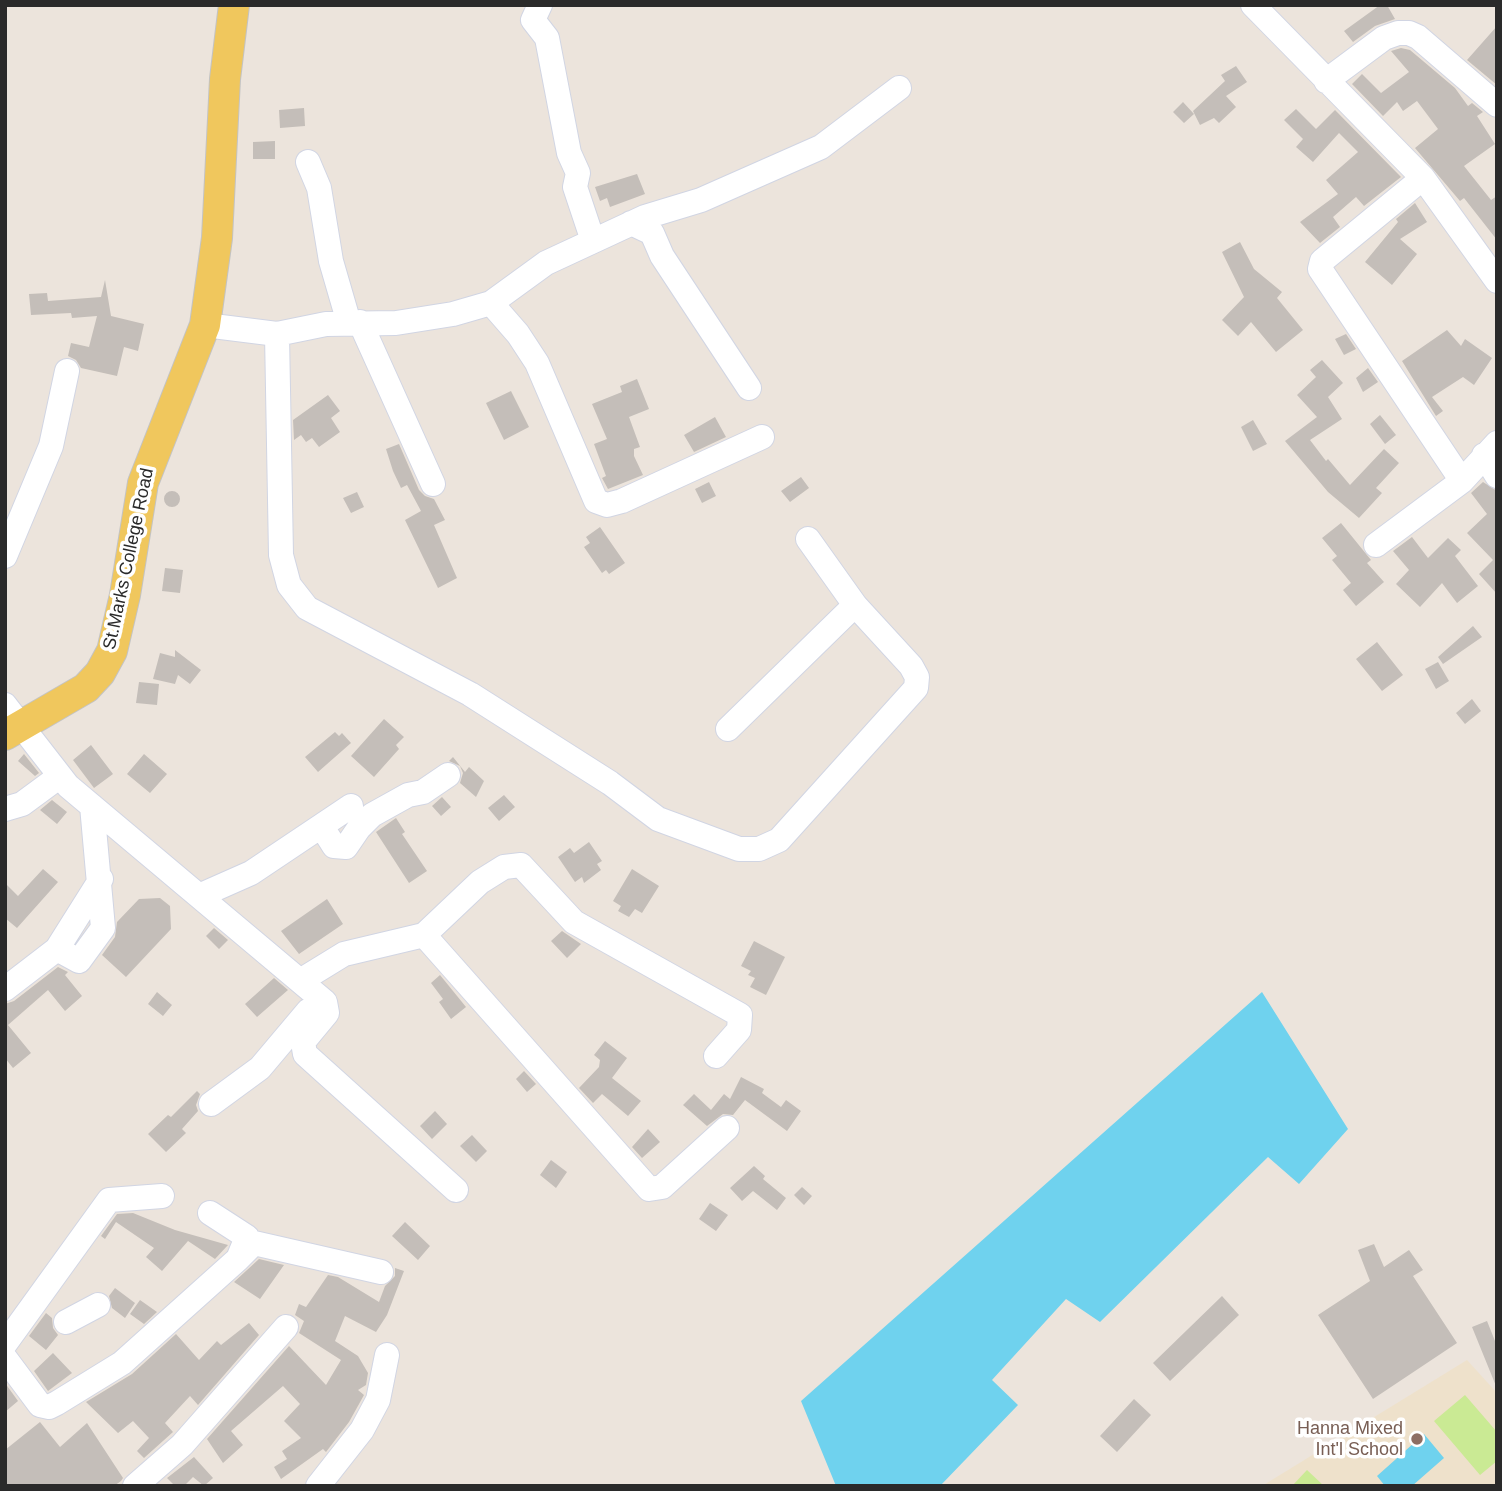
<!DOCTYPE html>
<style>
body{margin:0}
#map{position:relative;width:1502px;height:1491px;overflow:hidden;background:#ece4dc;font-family:Helvetica,sans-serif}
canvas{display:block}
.frame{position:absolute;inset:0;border:7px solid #2a2a2a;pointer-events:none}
</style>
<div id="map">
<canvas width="1502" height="1491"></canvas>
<div class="frame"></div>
</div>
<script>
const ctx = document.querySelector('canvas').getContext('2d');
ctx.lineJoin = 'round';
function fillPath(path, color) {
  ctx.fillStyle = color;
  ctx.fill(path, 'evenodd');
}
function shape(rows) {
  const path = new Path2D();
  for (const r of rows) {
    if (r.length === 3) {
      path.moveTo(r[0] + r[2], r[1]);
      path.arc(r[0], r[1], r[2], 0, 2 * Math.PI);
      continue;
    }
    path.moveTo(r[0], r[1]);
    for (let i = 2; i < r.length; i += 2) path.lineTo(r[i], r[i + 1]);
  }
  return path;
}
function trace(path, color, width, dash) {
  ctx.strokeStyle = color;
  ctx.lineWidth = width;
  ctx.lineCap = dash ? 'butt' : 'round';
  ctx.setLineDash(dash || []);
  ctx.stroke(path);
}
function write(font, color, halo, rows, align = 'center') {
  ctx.font = font + ' Helvetica,sans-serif';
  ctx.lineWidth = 7;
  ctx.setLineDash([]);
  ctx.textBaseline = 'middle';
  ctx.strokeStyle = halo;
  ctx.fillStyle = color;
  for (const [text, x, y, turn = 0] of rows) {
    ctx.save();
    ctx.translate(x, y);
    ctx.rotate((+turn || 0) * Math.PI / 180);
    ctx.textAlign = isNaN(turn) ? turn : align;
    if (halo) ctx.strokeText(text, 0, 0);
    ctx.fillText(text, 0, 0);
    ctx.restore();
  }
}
const education = shape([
 [1467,1360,1497,1393,1497,1486,1262,1486]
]);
const pitch = shape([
 [1465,1395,1497,1432,1497,1461,1480,1475,1434,1421],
 [1307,1470,1324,1486,1292,1486]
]);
const water = shape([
 [1262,992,1348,1129,1299,1184,1268,1157,1100,1322,1066,1299,992,1380,1018,1405,940,1486,836,1486,801,1401],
 [1424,1434,1444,1458,1412,1486,1385,1486,1377,1476]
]);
const building = shape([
 [1380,5,1387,5,1395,19,1375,26,1353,42,1344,31],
 [1497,26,1497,85,1467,60],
 [1401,48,1410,50,1455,88,1468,106,1472,103,1483,112,1477,116,1495,144,1464,166,1491,200,1497,196,1497,240,1464,198,1460,201,1415,148,1438,129,1417,101,1403,111,1397,102,1383,116,1352,84,1362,74,1381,93,1409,72,1391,51],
 [1236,66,1247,82,1226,96,1236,107,1219,123,1214,118,1200,125,1193,111,1225,81,1221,75],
 [1183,102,1194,114,1184,123,1173,112],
 [304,108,305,126,280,128,279,110],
 [1296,109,1316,129,1335,110,1401,177,1364,206,1356,197,1333,217,1340,227,1320,243,1300,222,1338,194,1326,180,1358,152,1339,133,1313,162,1296,147,1303,139,1284,120],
 [275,141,275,159,253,159,253,142],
 [637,174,645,194,610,207,607,198,600,201,595,187],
 [1415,203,1427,222,1400,239,1417,254,1392,285,1365,262,1398,222,1396,219],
 [1240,242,1254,269,1282,292,1277,298,1303,330,1276,352,1251,322,1238,336,1222,320,1244,297,1222,252],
 [105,280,111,316,144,324,138,351,124,347,117,376,81,368,76,360,68,356,71,343,89,347,97,316,72,318,71,313,31,315,29,294,47,293,48,301,101,297],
 [1447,330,1461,346,1465,339,1492,358,1474,385,1463,377,1432,397,1443,411,1436,416,1402,361],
 [1346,334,1356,349,1344,355,1335,339],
 [1322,360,1343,383,1328,397,1342,419,1310,440,1326,461,1328,459,1350,485,1384,449,1399,463,1376,488,1382,493,1359,518,1328,492,1285,441,1317,417,1297,395,1316,377,1310,370],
 [1368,368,1378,382,1363,392,1356,378],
 [637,379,649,409,629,417,640,447,634,449,634,456,643,475,608,489,602,478,606,476,594,444,607,439,592,404,622,392,620,386],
 [511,391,529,427,504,440,486,403],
 [328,395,340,411,331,418,340,432,319,447,312,438,306,442,301,435,294,440,293,420],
 [1380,415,1396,435,1385,444,1370,424],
 [715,417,726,437,694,452,684,435],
 [1253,420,1267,444,1253,451,1241,427],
 [399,444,419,490,425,496,434,499,445,520,434,525,457,578,438,588,405,520,421,511,407,485,401,488,393,471,386,449],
 [801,477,809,488,790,502,781,491],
 [709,482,716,496,702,503,695,489],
 [1483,482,1497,491,1497,594,1479,574,1493,560,1467,533,1487,514,1471,493],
 [172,499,8],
 [357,492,364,507,351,513,343,498],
 [1341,523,1371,560,1367,563,1384,582,1356,606,1343,590,1351,583,1332,560,1337,556,1322,538],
 [600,527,625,563,609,574,606,570,602,573,584,547,590,543,586,537],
 [1412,537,1428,558,1448,538,1461,550,1455,556,1478,586,1457,603,1442,583,1420,607,1396,584,1409,570,1393,551],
 [165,568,183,570,180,593,162,591],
 [1473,626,1482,637,1443,664,1438,657],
 [1377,642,1403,675,1382,691,1356,659],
 [175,650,201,670,190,684,178,675,175,684,153,679,160,653,175,657],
 [1438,662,1449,681,1436,689,1425,669],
 [139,682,159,684,157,705,136,703],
 [1472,699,1481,711,1465,724,1456,713],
 [384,719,404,737,396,745,399,749,374,777,351,756],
 [335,732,339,736,342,733,351,743,318,772,305,757],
 [91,745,113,774,94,788,73,760],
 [24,754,39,773,35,776,18,761],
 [144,754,167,774,150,793,127,774],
 [453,757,465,772,469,767,484,781,476,797,460,783,463,773,460,766,449,761],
 [504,795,515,807,499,821,488,808],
 [442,797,451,807,441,816,432,806],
 [52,800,67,812,57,824,40,810],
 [396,818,405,832,402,834,427,871,409,883,376,832],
 [589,842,602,861,597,864,601,870,584,883,582,877,575,882,558,857,570,848,574,853],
 [43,869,58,882,17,928,5,918,5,883,18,896],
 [632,869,659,886,642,913,635,909,629,917,618,911,621,906,613,901],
 [160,898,170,906,171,929,126,977,102,955,115,937,117,922,139,899],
 [327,899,343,924,299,954,281,931],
 [214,928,228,940,219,949,206,936],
 [562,931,581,944,567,958,551,941],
 [754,941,785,957,766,995,750,987,755,978,748,975,751,971,741,966],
 [58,967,68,972,65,975,82,996,65,1011,48,990,8,1025,31,1053,13,1068,5,1058,5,1004,14,1001],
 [440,975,466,1007,451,1019,439,1002,443,999,431,983],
 [274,978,288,990,257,1017,245,1004],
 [157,992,172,1005,163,1016,148,1004],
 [605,1041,627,1058,612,1078,641,1101,628,1116,602,1094,593,1103,579,1088,599,1067,600,1060,594,1055],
 [524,1071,536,1084,527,1092,516,1079],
 [741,1077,764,1089,762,1093,781,1107,786,1100,801,1111,787,1131,745,1100,733,1115,723,1114,707,1126,683,1105,694,1094,711,1110,724,1094,730,1099],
 [197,1091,200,1094,196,1105,198,1111,182,1129,186,1133,166,1152,148,1134,168,1115,171,1117],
 [435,1111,447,1124,432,1139,420,1126],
 [648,1129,660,1142,642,1158,632,1147],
 [472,1135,487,1151,476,1162,460,1146],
 [551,1160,567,1172,556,1188,540,1175],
 [754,1166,765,1176,763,1179,786,1198,777,1210,753,1191,742,1201,730,1188],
 [802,1187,812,1196,804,1205,794,1195],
 [710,1203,728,1215,716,1231,699,1219],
 [133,1213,175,1230,228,1245,215,1259,188,1241,162,1271,146,1257,154,1248,116,1222,105,1239,101,1236,117,1214],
 [405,1222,430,1246,418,1260,392,1236],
 [1374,1244,1384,1267,1409,1250,1423,1270,1413,1276,1457,1343,1373,1399,1318,1315,1370,1281,1358,1250],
 [259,1259,284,1265,260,1299,234,1282],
 [395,1268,404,1271,387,1315,376,1332,345,1316,335,1341,358,1356,368,1373,366,1385,358,1390,364,1395,349,1422,326,1452,323,1449,281,1479,274,1467,287,1459,282,1451,301,1438,284,1421,300,1404,283,1386,231,1431,243,1445,223,1463,207,1439,289,1346,326,1385,341,1360,299,1333,304,1321,295,1315,299,1304,306,1307,328,1275,338,1277,379,1302,385,1286,395,1276],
 [115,1288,135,1303,125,1318,112,1308,109,1296],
 [1222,1296,1239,1315,1170,1381,1153,1363],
 [140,1300,157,1312,144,1324,130,1314],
 [46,1313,52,1318,53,1328,58,1335,46,1350,29,1336],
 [1487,1321,1497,1346,1496,1386,1472,1327],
 [249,1323,259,1335,198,1405,190,1396,165,1423,173,1432,144,1458,137,1451,149,1438,133,1421,118,1433,86,1402,132,1374,176,1334,199,1360,217,1341,221,1345],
 [53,1353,72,1373,48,1391,34,1371],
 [5,1383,18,1401,5,1412],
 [1134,1399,1151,1415,1117,1452,1100,1436],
 [40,1422,60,1447,87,1423,123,1478,121,1481,114,1486,5,1486,5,1450],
 [194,1457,213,1478,204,1486,193,1477,184,1486,175,1486,167,1478]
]);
const minor = shape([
 [540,5,533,20,547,38,569,153,578,173,575,187,593,241],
 [1253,5,1423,178,1497,281],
 [1326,81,1384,38,1398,33,1409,33,1418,37,1497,105],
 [308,162,319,188,331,261,349,323],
 [1423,178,1322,261,1320,269,1462,481],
 [631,223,652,233,662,256,749,388],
 [491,303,518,334,537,363,596,501,607,505,622,501,762,437],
 [360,322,433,484],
 [205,325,277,334,326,324,396,323,453,314,491,303,546,263,645,217,701,200,821,147,899,88],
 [277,334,281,555,289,585,307,608,470,694,610,783,658,819,739,849,759,849,779,840,916,688,917,677,911,666,855,605,808,539],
 [1484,455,1497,476],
 [1376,545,1462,481,1497,443],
 [5,556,51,446,67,371],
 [5,705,68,786,325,1002,327,1013,303,1042,305,1054,456,1190],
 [728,729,855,605],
 [5,809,22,804,60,776],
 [322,827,334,846,346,847,359,828,372,815,408,795,423,792,448,775],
 [199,896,251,873,351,806],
 [424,935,480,882,504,867,521,865,574,922,740,1015,739,1030,716,1056],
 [57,949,79,961,103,928,92,806],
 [300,981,344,954,424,935,649,1189,662,1187,727,1128],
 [5,989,57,949,101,879],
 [211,1104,260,1068,308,1011],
 [210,1213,247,1237,238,1259,254,1243,381,1272],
 [66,1322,98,1305],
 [5,1344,109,1200,162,1196],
 [5,1358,40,1405,49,1407,57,1403,122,1363,238,1259],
 [135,1486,182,1445,286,1327],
 [318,1486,362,1430,378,1400,387,1355]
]);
const major = shape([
 [5,735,86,688,100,673,112,651,125,595,143,483,205,325,217,238,225,79,234,5]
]);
const markers = [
 [1417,1439,7,"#8d6e63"]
];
const streetNames = [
 ["St.Marks College Road",129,559,-78]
];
const educationNames = [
 ["Hanna Mixed",1403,1429],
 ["Int'l School",1403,1450]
];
fillPath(education, '#eee1cb');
fillPath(pitch, '#caea94');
fillPath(water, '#6fd2ee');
fillPath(building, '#c4beb9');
trace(minor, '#d1d5e3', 26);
trace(major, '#c3c3c3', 32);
trace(minor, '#fff', 24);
trace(major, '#f0c75d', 30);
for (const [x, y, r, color] of markers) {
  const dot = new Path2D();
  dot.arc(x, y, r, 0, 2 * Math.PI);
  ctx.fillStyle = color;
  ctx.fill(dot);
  trace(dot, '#fff', 2.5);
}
write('18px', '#2a2a2a', '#fff', streetNames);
write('18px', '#785e54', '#fff', educationNames, 'right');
</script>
